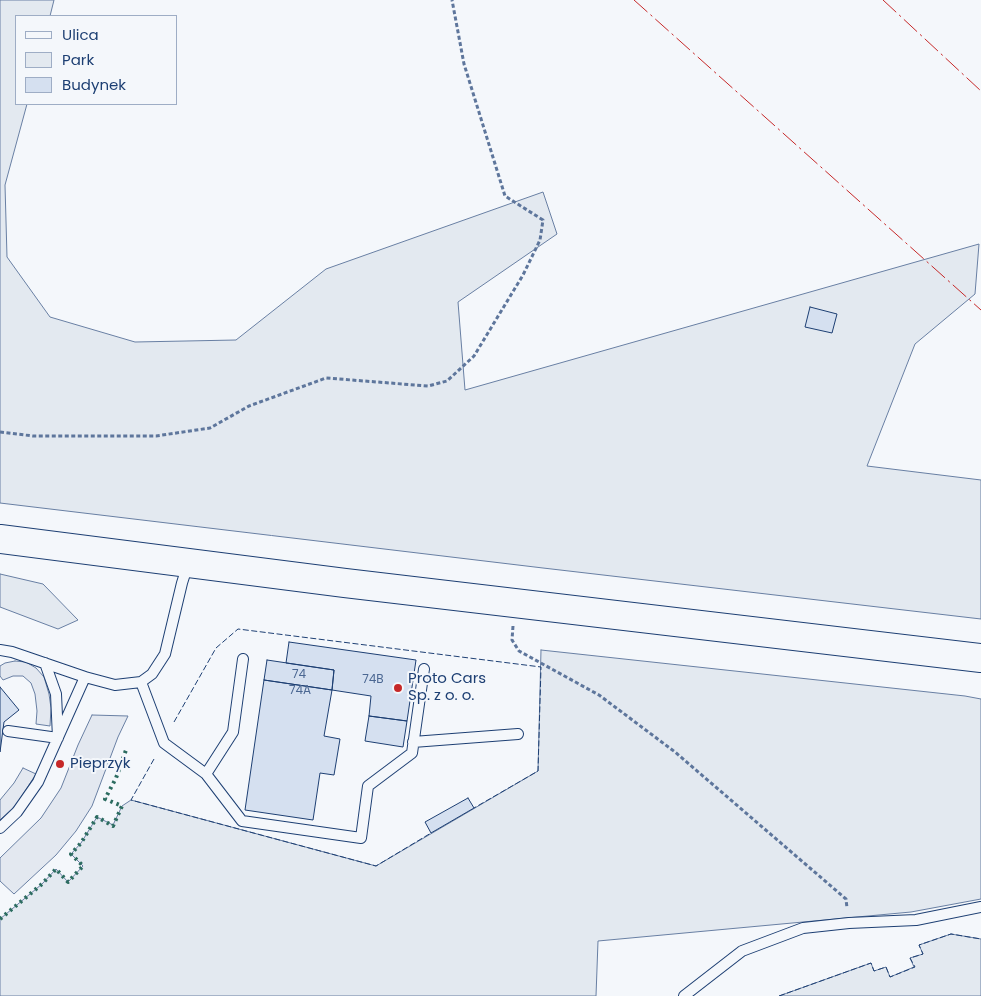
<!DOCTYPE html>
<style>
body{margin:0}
#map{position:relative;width:981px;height:996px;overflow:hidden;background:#f4f7fb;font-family:Poppins,sans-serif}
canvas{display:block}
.legend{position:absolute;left:15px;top:15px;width:162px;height:90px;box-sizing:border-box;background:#f4f7fb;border:1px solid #9eadc5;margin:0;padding:6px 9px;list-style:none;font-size:15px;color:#1d3f73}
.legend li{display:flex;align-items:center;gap:10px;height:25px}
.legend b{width:25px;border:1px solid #9eadc5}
</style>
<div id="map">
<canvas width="981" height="996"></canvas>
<ul class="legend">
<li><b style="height:6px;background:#f4f7fb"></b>Ulica</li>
<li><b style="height:14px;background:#e3e9f0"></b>Park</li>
<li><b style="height:14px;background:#d5e0f0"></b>Budynek</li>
</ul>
</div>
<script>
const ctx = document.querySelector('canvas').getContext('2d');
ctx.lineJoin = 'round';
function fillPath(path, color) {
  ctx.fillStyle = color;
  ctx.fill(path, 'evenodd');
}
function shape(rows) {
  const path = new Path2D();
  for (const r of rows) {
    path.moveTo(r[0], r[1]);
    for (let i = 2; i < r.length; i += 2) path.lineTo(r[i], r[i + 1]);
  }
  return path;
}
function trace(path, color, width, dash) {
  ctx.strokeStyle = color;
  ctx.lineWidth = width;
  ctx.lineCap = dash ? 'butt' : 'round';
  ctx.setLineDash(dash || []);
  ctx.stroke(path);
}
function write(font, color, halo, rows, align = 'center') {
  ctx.font = font + ' Poppins,sans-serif';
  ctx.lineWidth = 4;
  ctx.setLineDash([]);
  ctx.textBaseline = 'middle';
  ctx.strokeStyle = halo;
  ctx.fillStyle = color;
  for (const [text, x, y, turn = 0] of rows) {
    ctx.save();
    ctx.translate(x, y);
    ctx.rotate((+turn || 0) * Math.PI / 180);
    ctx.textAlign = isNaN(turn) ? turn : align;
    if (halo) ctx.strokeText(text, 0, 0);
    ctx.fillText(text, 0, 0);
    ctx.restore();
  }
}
const green = shape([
 [0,0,54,0,50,16,16,16,16,104,27,104,5,185,7,257,50,317,135,342,236,340,326,269,543,192,557,234,458,302,465,390,979,244,975,294,915,344,867,466,981,480,981,619,543,568,0,503,0,0],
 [0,574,43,584,78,620,58,629,0,607,0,574],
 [541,650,965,696,981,699,981,899,911,912,598,941,596,996,0,996,0,919,42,884,56,869,68,882,83,866,71,854,81,843,97,817,113,825,122,806,131,800,376,866,538,771,541,650],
 [951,934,981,939,981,996,779,996,871,963,874,971,886,967,890,977,914,967,910,958,923,954,919,945,951,934]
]);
const parking = shape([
 [15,661,26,662,36,668,44,677,49,694,51,708,50,726,36,724,37,711,35,694,31,683,23,676,13,676,3,680,0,676,0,666,5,663,15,661],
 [92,715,128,716,118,737,92,806,76,831,56,855,14,894,0,881,0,858,41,818,61,788,78,745,92,715],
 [23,768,36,774,16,805,0,820,0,800,14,783,23,768]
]);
const building = shape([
 [810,307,837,314,832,333,805,327,810,307],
 [289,642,416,660,407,721,369,716,371,696,332,690,334,670,286,663,289,642],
 [267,660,334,670,332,690,264,680,267,660],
 [264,680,332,690,324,736,340,739,334,775,320,773,313,820,245,810,264,680],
 [0,687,19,710,4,722,0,752,0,687],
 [369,716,407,721,403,747,365,741,369,716],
 [468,798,474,808,431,833,425,822,468,798]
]);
const path = shape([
 [0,432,33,436,156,436,210,428,249,406,326,378,428,386,447,381,474,356,523,275,540,240,543,220,505,196,464,64,452,0],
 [513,626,512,640,519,651,599,695,675,752,846,899,847,908]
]);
const service = shape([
 [0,650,12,652,85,677,38,782,17,812,0,828],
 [85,677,115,685,141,682,152,674,165,654,182,583,188,564],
 [141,682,164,743,206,774,242,821,361,838,368,786,412,753,424,669],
 [8,731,58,738,56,694,45,663],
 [413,742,518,734],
 [206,774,233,732,243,659],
 [684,996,742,951,803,928,849,923,916,920,981,907]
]);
const secondary = shape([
 [0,539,345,583,981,658]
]);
const hedge = shape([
 [0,919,42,884,56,869,68,882,83,866,71,854,81,843,97,817,113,826,122,806,105,799,116,778,126,750]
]);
const fence = shape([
 [174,722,216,648,238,629,541,667,538,771,474,808],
 [154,759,131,800,376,866,431,833],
 [779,996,871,963,874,971,886,967,890,977,915,967,910,958,923,954,919,945,951,934,981,939]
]);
const power = shape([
 [634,0,981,310],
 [883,0,981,91]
]);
const markers = [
 [398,688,5,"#c62828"],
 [60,764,5,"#c62828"]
];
const numberNames = [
 ["74",299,675],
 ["74B",373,680],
 ["74A",300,691]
];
const poiNames = [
 ["Proto Cars",408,679],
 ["Sp. z o. o.",408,696],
 ["Pieprzyk",70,764]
];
fillPath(green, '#e3e9f0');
trace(green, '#687fa3', 1);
fillPath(parking, '#e3e8f0');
trace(parking, '#687fa3', 1);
fillPath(building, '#d5e0f0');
trace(building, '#1d3f73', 1);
trace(service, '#1d3f73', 12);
trace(secondary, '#1d3f73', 30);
trace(path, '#5e769c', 3, [4, 2.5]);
trace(service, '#f4f7fb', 10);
trace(secondary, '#f4f7fb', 28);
trace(hedge, '#2c6c60', 4, [2.5, 4]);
trace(fence, '#1d3f73', 1, [6, 2.5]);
trace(power, '#c62828', 1, [18, 4, 2.5, 4]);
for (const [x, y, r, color] of markers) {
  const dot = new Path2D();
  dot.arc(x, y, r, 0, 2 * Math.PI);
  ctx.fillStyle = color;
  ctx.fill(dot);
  trace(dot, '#f4f7fb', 2);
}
write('12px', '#4b6792', null, numberNames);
write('15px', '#1d3f73', '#f4f7fb', poiNames, 'left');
</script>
